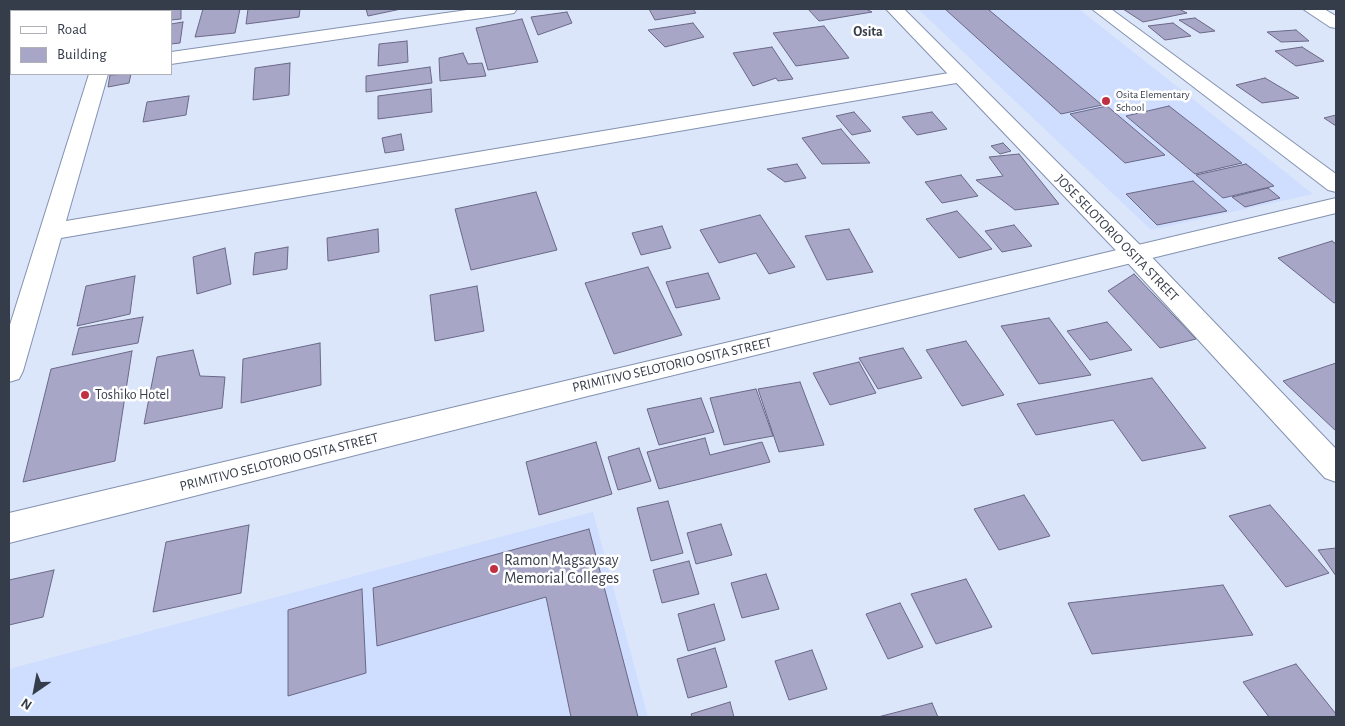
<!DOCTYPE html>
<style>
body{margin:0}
#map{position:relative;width:1345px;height:726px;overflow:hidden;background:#dce6fa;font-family:"Alegreya Sans",sans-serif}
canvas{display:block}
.frame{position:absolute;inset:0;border:10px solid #363d4a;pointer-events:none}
.legend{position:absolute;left:10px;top:10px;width:162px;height:65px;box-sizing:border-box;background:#fff;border:1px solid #afb1b7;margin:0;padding:6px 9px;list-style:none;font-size:15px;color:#363d4a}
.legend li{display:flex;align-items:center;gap:10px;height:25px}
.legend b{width:25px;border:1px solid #afb1b7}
.north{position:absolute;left:10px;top:666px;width:50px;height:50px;-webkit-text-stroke:4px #fff;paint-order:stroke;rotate:213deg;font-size:14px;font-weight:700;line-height:20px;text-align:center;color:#363d4a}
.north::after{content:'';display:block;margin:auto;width:18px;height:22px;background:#363d4a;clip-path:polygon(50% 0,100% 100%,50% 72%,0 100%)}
</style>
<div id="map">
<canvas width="1345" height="726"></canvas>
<div class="frame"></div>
<ul class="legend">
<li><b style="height:6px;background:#fff"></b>Road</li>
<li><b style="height:14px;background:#a8a6c7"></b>Building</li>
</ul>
<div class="north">N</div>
</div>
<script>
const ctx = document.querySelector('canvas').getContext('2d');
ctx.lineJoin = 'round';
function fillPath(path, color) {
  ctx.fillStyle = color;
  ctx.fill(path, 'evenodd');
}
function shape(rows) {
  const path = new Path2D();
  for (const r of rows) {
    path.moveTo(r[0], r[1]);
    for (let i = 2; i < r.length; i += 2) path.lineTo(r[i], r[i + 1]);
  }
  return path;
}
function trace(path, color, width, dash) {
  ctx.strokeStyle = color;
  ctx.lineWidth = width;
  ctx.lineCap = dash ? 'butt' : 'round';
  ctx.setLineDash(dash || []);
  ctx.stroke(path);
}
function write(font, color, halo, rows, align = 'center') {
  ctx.font = font + ' "Alegreya Sans",sans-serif';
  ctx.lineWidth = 5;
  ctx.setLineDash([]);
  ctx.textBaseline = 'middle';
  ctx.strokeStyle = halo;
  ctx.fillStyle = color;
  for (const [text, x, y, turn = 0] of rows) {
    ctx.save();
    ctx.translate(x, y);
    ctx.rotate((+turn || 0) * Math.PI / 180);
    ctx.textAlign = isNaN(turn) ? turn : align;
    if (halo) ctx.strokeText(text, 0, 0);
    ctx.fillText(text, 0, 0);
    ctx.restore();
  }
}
const built = shape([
 [918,9,1079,9,1313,194,1151,230],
 [593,512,648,717,9,717,9,669]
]);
const building = shape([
 [9,9,29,9,28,11,11,11,11,22,9,23,9,9],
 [154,9,181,9,181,19,171,20,171,11,145,11,154,9],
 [203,9,240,9,235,33,195,37,203,9],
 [248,9,300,9,299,17,246,24,248,9],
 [366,9,401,9,368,16,366,9],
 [649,9,693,9,696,13,655,20,649,9],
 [808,9,866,9,872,12,819,21,808,9],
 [945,9,993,9,989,10,1102,105,1061,114,945,9],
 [1123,9,1179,9,1187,13,1143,22,1123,9],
 [567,12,572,23,538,35,531,17,567,12],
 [1195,18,1215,31,1200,33,1179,20,1195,18],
 [522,19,538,62,488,70,476,28,522,19],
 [183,22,180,43,171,44,171,24,183,22],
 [693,23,704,37,665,47,648,30,693,23],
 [1173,23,1191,36,1165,40,1148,26,1173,23],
 [824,26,849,58,796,66,773,33,824,26],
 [1296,30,1309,41,1281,42,1267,32,1296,30],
 [407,41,408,62,378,66,379,44,407,41],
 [772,47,793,79,778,81,776,78,753,86,733,53,772,47],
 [1302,47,1324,61,1296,66,1275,51,1302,47],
 [463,53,468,64,482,63,486,76,440,81,439,58,463,53],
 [290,63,289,95,253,100,255,68,290,63],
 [430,67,432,83,366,92,366,76,430,67],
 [131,74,129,83,108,87,110,75,131,74],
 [1265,78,1299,98,1262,103,1236,85,1265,78],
 [431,89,432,112,378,119,378,96,431,89],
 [189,96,186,115,143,122,147,102,189,96],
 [1107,106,1165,155,1125,163,1070,114,1107,106],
 [1169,106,1242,163,1195,174,1126,116,1169,106],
 [854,112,871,131,852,135,836,116,854,112],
 [932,112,947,129,917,135,902,117,932,112],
 [1336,115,1336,126,1324,118,1336,115],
 [841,129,870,163,822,164,802,138,841,129],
 [401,134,404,150,385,153,382,138,401,134],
 [1003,143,1011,151,1000,154,991,146,1003,143],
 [1019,154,1059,204,1015,210,976,180,1003,176,989,157,1019,154],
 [797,164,806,178,785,182,767,169,797,164],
 [1246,164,1274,186,1223,198,1196,175,1246,164],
 [961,175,978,196,942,203,925,182,961,175],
 [1193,181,1227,211,1157,225,1126,194,1193,181],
 [1268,188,1280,198,1245,207,1232,197,1268,188],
 [536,192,557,250,471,270,455,209,536,192],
 [957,211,992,249,959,258,926,219,957,211],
 [760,215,795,267,769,274,756,253,719,263,700,230,760,215],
 [1014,225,1032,246,1002,252,985,231,1014,225],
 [662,226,671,248,641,255,632,233,662,226],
 [378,229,379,252,328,261,327,238,378,229],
 [849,229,873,272,827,280,805,236,849,229],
 [1332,241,1336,244,1336,302,1334,303,1278,258,1332,241],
 [288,247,287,269,253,275,255,253,288,247],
 [225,248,231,284,197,294,193,257,225,248],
 [648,267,682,335,614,354,585,283,648,267],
 [708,273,720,299,676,308,666,282,708,273],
 [1134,274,1196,339,1160,348,1108,291,1134,274],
 [135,276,130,314,77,326,86,286,135,276],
 [477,286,484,331,435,341,430,295,477,286],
 [143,317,138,343,72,355,79,328,143,317],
 [1049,318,1091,375,1039,384,1001,326,1049,318],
 [1107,322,1132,350,1090,360,1067,331,1107,322],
 [966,341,1004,395,962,406,926,350,966,341],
 [320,343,321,385,241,403,243,359,320,343],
 [903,348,922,378,878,389,859,358,903,348],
 [193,350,200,376,225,377,222,408,144,424,157,357,193,350],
 [132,351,115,461,23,482,51,369,132,351],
 [859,362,876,393,830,405,813,373,859,362],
 [1336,363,1336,431,1283,381,1336,363],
 [1152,378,1206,448,1142,461,1113,420,1036,435,1017,404,1152,378],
 [800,382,824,445,779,452,758,389,800,382],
 [756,389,773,436,724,445,710,398,756,389],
 [701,398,714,432,659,445,647,409,701,398],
 [705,438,710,455,762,442,770,462,659,489,647,452,705,438],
 [596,442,612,494,539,515,526,462,596,442],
 [639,448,651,481,618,490,608,457,639,448],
 [1024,495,1050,536,999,550,974,509,1024,495],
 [668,501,683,553,651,561,637,508,668,501],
 [1270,505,1329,573,1286,587,1229,516,1270,505],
 [721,524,732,555,696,564,687,533,721,524],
 [249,525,241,593,153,612,166,542,249,525],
 [589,529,638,717,571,717,546,597,377,646,373,588,589,529],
 [1336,548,1336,576,1318,550,1336,548],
 [689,561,699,594,662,603,653,570,689,561],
 [54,570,43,617,9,625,9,580,54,570],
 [766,574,779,609,742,618,731,583,766,574],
 [966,579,992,627,936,644,911,594,966,579],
 [1223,585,1253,635,1092,654,1068,603,1223,585],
 [362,589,366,673,288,696,288,610,362,589],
 [900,603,923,647,888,659,866,614,900,603],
 [714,604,725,640,688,651,678,614,714,604],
 [715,648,727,687,688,698,677,659,715,648],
 [812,650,827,689,789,700,775,661,812,650],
 [1296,664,1336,714,1336,717,1269,717,1243,682,1296,664],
 [730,702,734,717,692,717,691,714,730,702],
 [932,703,938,717,878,717,932,703]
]);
const street = shape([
 [109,9,126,9,124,11,108,11,109,9],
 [474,9,517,9,514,13,508,14,171,64,171,52,474,9],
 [1092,9,1111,9,1336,174,1336,192,1328,190,1092,9],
 [1303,9,1324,9,1336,16,1336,28,1330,27,1303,9],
 [961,71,968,73,971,77,968,81,61,238,23,371,19,379,9,382,9,328,89,74,108,74,66,221,961,71],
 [1336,198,1336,213,588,396,9,543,9,513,1336,198]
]);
const secondary = shape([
 [886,9,904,9,1144,249,1336,449,1336,482,1325,478,1126,261,886,9]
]);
const markers = [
 [1106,101,5,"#c13042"],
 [85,395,5,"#c13042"],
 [494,569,5,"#c13042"]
];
const farPoinames = [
 ["Osita Elementary",1116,95],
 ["School",1116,108]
];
const farQuarternames = [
 ["Osita",868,32]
];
const streetNames = [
 ["JOSE SELOTORIO OSITA STREET",1117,238,46],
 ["PRIMITIVO SELOTORIO OSITA STREET",672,365,-13],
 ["PRIMITIVO SELOTORIO OSITA STREET",279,462,-14]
];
const poiNames = [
 ["Toshiko Hotel",95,395]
];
const nearPoinames = [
 ["Ramon Magsaysay",504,560],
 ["Memorial Colleges",504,578]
];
fillPath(built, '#cfdefe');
fillPath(building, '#a8a6c7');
trace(building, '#6a6887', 1);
trace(street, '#8392b0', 2);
trace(secondary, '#8392b0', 2);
fillPath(street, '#fff');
fillPath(secondary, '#fff');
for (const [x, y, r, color] of markers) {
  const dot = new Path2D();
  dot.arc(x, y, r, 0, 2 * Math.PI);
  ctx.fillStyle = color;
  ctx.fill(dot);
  trace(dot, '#fff', 2);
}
write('11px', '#363d4a', '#fff', farPoinames, 'left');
write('bold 14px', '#363d4a', '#fff', farQuarternames);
write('14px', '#363d4a', '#fff', streetNames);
write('14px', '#363d4a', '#fff', poiNames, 'left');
write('16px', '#363d4a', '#fff', nearPoinames, 'left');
</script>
